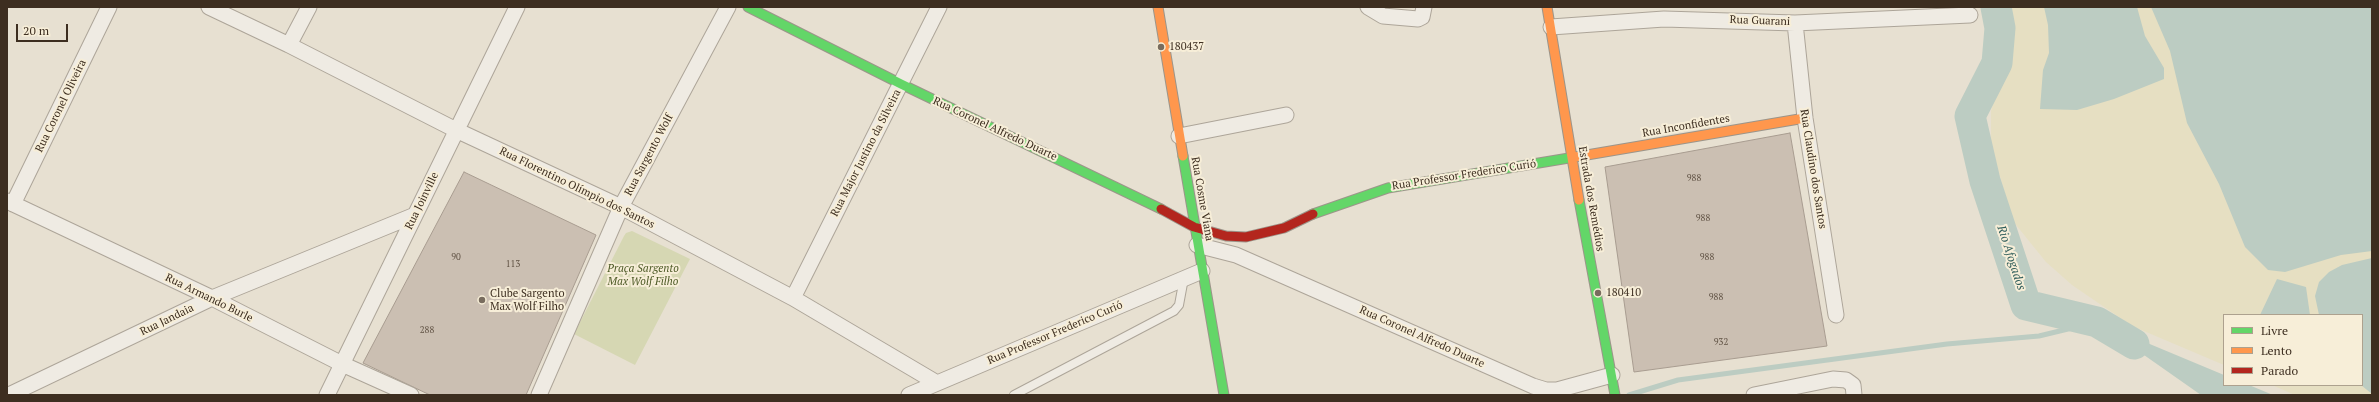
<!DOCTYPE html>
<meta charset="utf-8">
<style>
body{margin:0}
#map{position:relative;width:2379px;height:402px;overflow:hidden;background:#e7e0d1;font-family:"PT Serif",serif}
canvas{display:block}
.frame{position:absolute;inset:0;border:8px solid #3d2e20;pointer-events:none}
.legend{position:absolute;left:2223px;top:314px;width:140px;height:72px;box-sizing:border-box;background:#f7eed8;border:1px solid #ada18e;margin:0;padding:5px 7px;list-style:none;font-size:12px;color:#3d2e20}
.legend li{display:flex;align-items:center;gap:8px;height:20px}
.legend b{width:20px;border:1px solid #ada18e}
.scale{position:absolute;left:16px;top:24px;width:52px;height:18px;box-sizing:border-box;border:2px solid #3d2e20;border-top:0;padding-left:5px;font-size:12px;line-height:14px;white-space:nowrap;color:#3d2e20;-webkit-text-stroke:3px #f7eed8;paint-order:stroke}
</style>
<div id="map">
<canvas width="2379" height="402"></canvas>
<div class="frame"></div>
<ul class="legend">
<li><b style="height:5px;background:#63d668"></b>Livre</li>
<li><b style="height:5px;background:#ff974d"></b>Lento</li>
<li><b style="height:5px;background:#b3261e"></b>Parado</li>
</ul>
<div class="scale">20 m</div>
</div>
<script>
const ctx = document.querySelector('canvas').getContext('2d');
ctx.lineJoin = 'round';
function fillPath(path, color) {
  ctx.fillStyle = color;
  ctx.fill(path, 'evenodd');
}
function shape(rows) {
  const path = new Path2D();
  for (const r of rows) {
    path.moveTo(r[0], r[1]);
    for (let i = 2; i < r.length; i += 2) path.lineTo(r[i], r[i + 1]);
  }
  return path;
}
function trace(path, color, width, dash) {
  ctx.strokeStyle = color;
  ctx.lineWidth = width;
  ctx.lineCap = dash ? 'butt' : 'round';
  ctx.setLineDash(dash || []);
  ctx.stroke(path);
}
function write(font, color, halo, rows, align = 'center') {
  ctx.font = font + ' "PT Serif",serif';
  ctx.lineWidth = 4;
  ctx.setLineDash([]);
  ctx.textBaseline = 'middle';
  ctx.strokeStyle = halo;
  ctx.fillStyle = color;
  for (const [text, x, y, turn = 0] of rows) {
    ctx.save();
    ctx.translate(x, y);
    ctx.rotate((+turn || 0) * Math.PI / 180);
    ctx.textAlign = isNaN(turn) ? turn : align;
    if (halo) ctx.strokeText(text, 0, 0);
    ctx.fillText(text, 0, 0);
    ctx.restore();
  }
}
const farmland = shape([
 [2004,7,2372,7,2372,395,2295,395,2272,385,2362,385,2362,315,2224,315,2224,365,2132,326,2072,285,2046,262,2012,220,1991,144,1991,111,2000,80,2007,33]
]);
const green = shape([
 [632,231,690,259,635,365,574,334,624,236,626,233]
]);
const water = shape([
 [2044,7,2137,7,2145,36,2164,68,2164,79,2114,99,2077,110,2040,109,2043,70,2049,53,2048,25],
 [2151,7,2372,7,2372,251,2341,255,2285,272,2268,270,2245,247,2219,184,2187,123,2170,51],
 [2372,258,2372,394,2361,385,2362,315,2319,315,2315,296,2319,282,2329,272,2342,265],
 [2277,279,2306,287,2310,315,2260,315],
 [2097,322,2224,375,2224,385,2249,385,2273,395,2201,395]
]);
const stream = shape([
 [1629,395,1678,380,1947,344,2039,336,2097,322]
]);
const river = shape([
 [1996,7,2000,28,1997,63,1970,116,1985,181,2026,305,2097,322,2134,344]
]);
const building = shape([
 [1790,133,1827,346,1634,372,1605,167,1790,133],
 [464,172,596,235,526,395,430,395,363,363,464,172]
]);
const lane = shape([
 [1014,395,1174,311,1179,305,1184,278]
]);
const street = shape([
 [209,7,289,45,456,130,621,207,793,298,937,383],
 [1368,7,1383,16,1418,19,1422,17,1424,7],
 [1795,23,1805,118,1836,315],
 [1551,27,1664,19,1795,23,1970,15],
 [289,45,309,7],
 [1179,136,1286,115],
 [7,201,212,298,342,364,411,395],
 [13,204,109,7],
 [1197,245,1236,255,1533,386,1546,390,1557,390,1612,375],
 [793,298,939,7],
 [9,395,212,298,415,215],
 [327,395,517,7],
 [539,395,621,207,728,7],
 [909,395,1202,271],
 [1754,395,1833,379,1846,380,1853,385,1854,395]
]);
const fast = shape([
 [748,7,901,84,1161,209],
 [1183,156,1224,395],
 [1579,200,1615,395],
 [1313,214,1388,188,1575,157]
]);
const slow = shape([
 [1158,7,1183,156],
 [1547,7,1579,200],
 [1575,157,1805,118]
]);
const jam = shape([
 [1161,209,1194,227,1226,236,1246,237,1284,228,1313,214]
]);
const markers = [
 [1161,47,4,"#786c5e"],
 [1598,293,4,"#786c5e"],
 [482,300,4,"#786c5e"]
];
const numberNames = [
 ["988",1694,178],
 ["988",1703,218],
 ["90",456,257],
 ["988",1707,257],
 ["113",513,264],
 ["988",1716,297],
 ["288",427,330],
 ["932",1721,342]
];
const streetNames = [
 ["Rua Guarani",1760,21,2],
 ["Rua Coronel Oliveira",61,106,-64],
 ["Rua Inconfidentes",1686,126,-10],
 ["Rua Coronel Alfredo Duarte",995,129,25],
 ["Rua Major Justino da Silveira",866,153,-63],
 ["Rua Sargento Wolf",649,155,-62],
 ["Rua Claudino dos Santos",1813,169,81],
 ["Rua Professor Frederico Curió",1464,175,-9],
 ["Rua Florentino Olímpio dos Santos",577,188,26],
 ["Rua Cosme Viana",1202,199,80],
 ["Estrada dos Remédios",1591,199,80],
 ["Rua Joinville",422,201,-64],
 ["Rua Armando Burle",209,298,26],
 ["Rua Jandaia",167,320,-26],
 ["Rua Professor Frederico Curió",1055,333,-23],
 ["Rua Coronel Alfredo Duarte",1422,337,24]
];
const poiNames = [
 ["180437",1169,47],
 ["180410",1606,293],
 ["Clube Sargento",490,294],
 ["Max Wolf Filho",490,307]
];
const parkNames = [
 ["Praça Sargento",643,269],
 ["Max Wolf Filho",643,282]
];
const waterNames = [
 ["Rio Afogados",2011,258,72]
];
fillPath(farmland, '#e6dfc2');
fillPath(green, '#d6d7b3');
fillPath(water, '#bcccc2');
trace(stream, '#bcccc2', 5);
trace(river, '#bcccc2', 31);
fillPath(building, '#cbbfb2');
trace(building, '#a89c90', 1);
trace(lane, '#ada599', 10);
trace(street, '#ada599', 17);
trace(fast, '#9c958a', 11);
trace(slow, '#9c958a', 11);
trace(jam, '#9c958a', 11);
trace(lane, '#efebe3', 8);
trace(street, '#efebe3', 15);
trace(fast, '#63d668', 9);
trace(slow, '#ff974d', 9);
trace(jam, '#b3261e', 9);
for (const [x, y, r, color] of markers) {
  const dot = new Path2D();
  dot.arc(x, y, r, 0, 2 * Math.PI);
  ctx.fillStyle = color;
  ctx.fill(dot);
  trace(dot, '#f7eed8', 1.5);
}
write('9px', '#605244', null, numberNames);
write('11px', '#3d2e20', '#f7eed8', streetNames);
write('11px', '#3d2e20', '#f7eed8', poiNames, 'left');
write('italic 11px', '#4d5a26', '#f7eed8', parkNames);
write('italic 12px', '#2f5d5a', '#f7eed8', waterNames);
</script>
